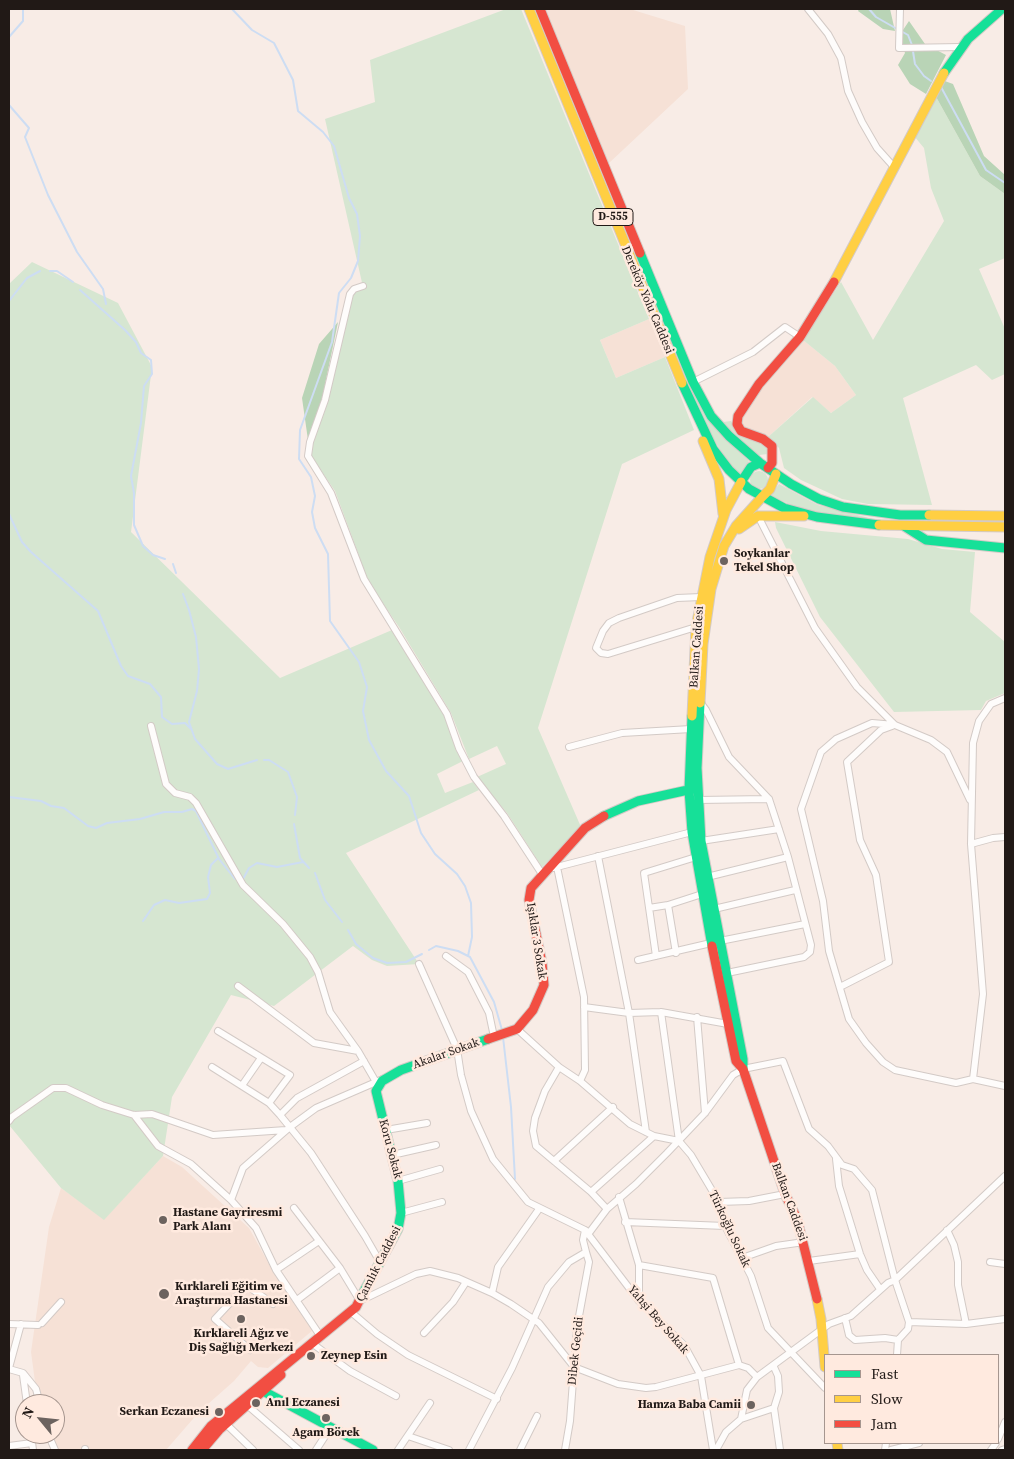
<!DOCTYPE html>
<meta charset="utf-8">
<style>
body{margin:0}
#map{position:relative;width:1014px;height:1459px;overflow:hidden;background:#f8ece6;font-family:"Source Serif 4",serif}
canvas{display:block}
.frame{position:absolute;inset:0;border:10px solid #211916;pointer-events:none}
.legend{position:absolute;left:824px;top:1354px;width:175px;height:90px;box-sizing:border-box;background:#ffeadf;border:1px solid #a6968f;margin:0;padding:6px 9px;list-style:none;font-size:15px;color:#211916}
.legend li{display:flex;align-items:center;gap:10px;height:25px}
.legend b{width:25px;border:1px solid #a6968f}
.north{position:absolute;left:15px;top:1394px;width:50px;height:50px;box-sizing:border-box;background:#ffeadf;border:1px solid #a6968f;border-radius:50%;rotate:298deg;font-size:14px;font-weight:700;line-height:20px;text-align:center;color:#211916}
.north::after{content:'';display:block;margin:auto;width:18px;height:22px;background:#6c635f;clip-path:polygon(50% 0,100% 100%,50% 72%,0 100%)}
</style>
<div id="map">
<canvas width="1014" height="1459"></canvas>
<div class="frame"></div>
<ul class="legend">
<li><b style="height:6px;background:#16e098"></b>Fast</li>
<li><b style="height:6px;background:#ffcf43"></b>Slow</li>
<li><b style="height:6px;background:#f24e42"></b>Jam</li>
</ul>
<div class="north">N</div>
</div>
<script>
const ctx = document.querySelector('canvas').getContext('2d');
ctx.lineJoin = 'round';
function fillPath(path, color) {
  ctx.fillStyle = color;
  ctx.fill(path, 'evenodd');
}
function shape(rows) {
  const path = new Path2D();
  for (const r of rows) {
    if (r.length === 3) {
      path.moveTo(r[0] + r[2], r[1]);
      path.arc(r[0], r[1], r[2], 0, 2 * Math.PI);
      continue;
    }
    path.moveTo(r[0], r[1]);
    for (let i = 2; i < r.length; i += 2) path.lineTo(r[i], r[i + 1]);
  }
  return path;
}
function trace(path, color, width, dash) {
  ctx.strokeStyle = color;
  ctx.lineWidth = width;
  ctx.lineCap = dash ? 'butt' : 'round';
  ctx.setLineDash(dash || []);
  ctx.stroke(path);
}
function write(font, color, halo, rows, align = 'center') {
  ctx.font = font + ' "Source Serif 4",serif';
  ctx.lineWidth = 5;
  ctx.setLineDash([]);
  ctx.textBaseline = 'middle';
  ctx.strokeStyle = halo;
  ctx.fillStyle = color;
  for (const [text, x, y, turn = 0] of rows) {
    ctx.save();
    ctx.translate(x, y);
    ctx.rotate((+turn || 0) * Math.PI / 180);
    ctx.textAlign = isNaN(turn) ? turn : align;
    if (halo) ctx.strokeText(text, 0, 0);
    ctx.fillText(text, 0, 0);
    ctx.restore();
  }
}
const built = shape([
 [545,9,630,9,685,26,688,89,608,164],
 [649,319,665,357,616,378,600,340],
 [803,340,835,366,856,395,831,413,812,397,768,437,748,431,742,426,741,420,757,392],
 [163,1156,182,1167,249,1228,275,1275,313,1330,268,1368,258,1367,251,1361,234,1381,199,1412,166,1450,56,1450,51,1434,55,1434,55,1404,41,1404,36,1389,31,1352,49,1227,61,1188,104,1219]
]);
const green = shape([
 [506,9,521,9,649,319,600,340,616,378,665,357,694,430,622,464,538,728,581,827,542,867,507,813,477,777,506,764,497,746,469,759,451,713,399,627,365,577,358,553,335,491,311,456,311,444,352,295,357,289,363,287,325,119,375,102,370,60],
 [935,95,980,176,1005,194,1005,258,979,269,1005,329,1005,374,992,380,976,365,903,398,932,505,868,504,842,499,801,480,784,468,779,448,768,437,813,397,831,413,856,395,835,366,803,340,841,282,873,340,944,221,931,188,924,148,914,136],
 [32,262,118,303,152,367,131,532,280,678,392,630,444,715,463,761,437,774,445,793,473,782,479,790,346,853,419,964,387,966,372,960,353,946,274,1006,231,995,172,1097,163,1156,104,1220,61,1188,9,1125,9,284],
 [682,369,719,433,749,461,740,475,725,458,703,421],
 [731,421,737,432,768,446,768,454,759,455,742,442,723,422],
 [759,480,9],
 [779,484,818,505,877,520,828,515,799,508,770,496],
 [775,522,821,531,908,539,942,549,975,552,970,612,1005,642,1005,693,986,701,981,710,894,712,820,617,776,528]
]);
const forest = shape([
 [859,9,890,9,895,31,883,29,858,11],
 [909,21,925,44,946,55,926,94,910,84,898,65,905,53,899,36],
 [942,80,953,84,984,156,1005,175,1005,194,980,176,935,95],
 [338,322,322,399,308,440,302,398,319,344]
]);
const stream = shape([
 [232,9,252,30,274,43,293,80,298,111,323,132,334,146,349,198,357,214,360,236,358,261,351,278,339,293,332,342,300,430,299,459,311,477,315,496,312,512,315,528,328,554,330,621,359,662,367,687,363,711,369,740,386,771,409,796,421,833,435,854,457,874,465,886,471,903,472,937,468,956],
 [869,9,876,17,897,29],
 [901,31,908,35,912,45,915,64,924,76,931,81],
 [9,37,23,21,23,9],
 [941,87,986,170,1005,183],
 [9,105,29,128,25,137,48,195,77,252,103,289,106,304],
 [50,271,57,271,73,282],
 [80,290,125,330,136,342,141,353,151,360,152,374,144,386,141,423,131,476,134,493,134,525,143,546,153,555,165,559],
 [9,301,27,278,40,271],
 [9,514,22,542,31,552,98,611,121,666,128,676,150,684,161,697,162,717,172,724,185,723,192,730],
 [173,564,176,573],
 [183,594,189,610,196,637,199,669,197,691,189,722,195,739,217,764,228,769,257,760],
 [264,760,269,760,288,772,297,797,295,815],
 [9,797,41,801,51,806,64,808,88,826,96,828,107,823,140,819,164,812,182,812,192,809,196,811,219,859,235,879],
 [294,824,300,858,309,868],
 [315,873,325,900,342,922],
 [243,879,249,868,257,863,277,867,303,862],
 [143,921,154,905,165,900,179,903,207,899,210,893,208,877,211,865,218,858],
 [348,930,356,944,373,958,387,963,406,962,422,954],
 [429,950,436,946,458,951,470,957,494,1002,502,1030],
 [503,1037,511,1107,515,1179]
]);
const street = shape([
 [808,9,828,34,841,58,848,91,862,122,877,148,894,167],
 [900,9,899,48,961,47],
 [363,286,354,289,350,294,325,400,310,442,308,456,331,493,364,579,447,714,459,748,474,777,504,816,542,874],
 [693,382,753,352,785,327,800,337],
 [758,516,815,628,857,687,895,725,931,740,947,752,970,800],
 [696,627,608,654,601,653,596,648,603,631,609,623,619,618,677,598,701,597],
 [1005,698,991,704,979,721,973,743,971,844,983,994,973,1079,1005,1086],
 [700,702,706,710,729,757,769,799,788,857,811,945,810,952,804,957,727,973],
 [895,725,872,723,836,739,821,752,801,809,823,901,829,951,849,1019,866,1043,883,1062,895,1070,956,1083,973,1079],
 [151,726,166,784,175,793,190,797,196,803,243,885,283,924,310,957,318,972,330,1012,358,1051],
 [569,747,622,733,691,729],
 [698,800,769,799],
 [701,841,779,829],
 [971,844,993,838,1005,837],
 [598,856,629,1013,646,1132],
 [557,867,584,997,585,1070,580,1081],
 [553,868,692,832],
 [707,877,788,857],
 [668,905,676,953],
 [649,908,668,905,702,894],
 [714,909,795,890],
 [720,941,805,924],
 [446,956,468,972,489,1013,494,1037],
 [656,956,644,873,696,857],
 [638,960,711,943],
 [419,964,457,1049,461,1075,471,1111,493,1159,528,1202,585,1230,639,1301,684,1345,701,1376,713,1450],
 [238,986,314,1043,358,1051,376,1082],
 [840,987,889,962,876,875,860,840,847,762,881,730,892,726],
 [584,1007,629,1013,661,1012,728,1024],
 [661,1012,679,1141],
 [697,1017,705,1113],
 [517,1029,559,1067,580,1081,630,1124,654,1136,679,1141,691,1155,719,1202,725,1226,751,1276,768,1328,825,1388],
 [218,1031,290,1075,269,1103],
 [212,1067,269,1103,280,1115,311,1153,365,1236,380,1262],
 [559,1067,545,1091,535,1118,533,1131,536,1146,591,1192,607,1209],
 [243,1084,261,1058],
 [134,1115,158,1146,191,1164,231,1200,256,1228,276,1270,321,1337],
 [280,1115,297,1098,364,1061],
 [9,1121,12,1117,53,1088,66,1088,102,1105,134,1115,152,1114,213,1135,286,1130],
 [386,1130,427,1123],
 [392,1155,436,1145],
 [836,1159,839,1186,860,1254,867,1270,880,1289],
 [554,1161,613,1107],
 [398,1181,440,1169],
 [591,1192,654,1136],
 [619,1197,639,1265,639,1300],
 [231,1200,243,1168,290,1127,316,1108,383,1079],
 [719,1202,749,1201,785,1194],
 [294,1208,340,1268,360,1301,416,1274,430,1271,458,1278,492,1293,511,1304,539,1323,574,1367,618,1384,646,1388,656,1387,739,1365],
 [401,1213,442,1202],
 [625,1222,725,1226],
 [947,1230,954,1245,958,1262,958,1285,966,1324],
 [742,1258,776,1246,804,1242],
 [809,1261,860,1254],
 [990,1262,1005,1264],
 [639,1265,713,1278,739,1365,748,1368,757,1377],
 [276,1270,319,1241],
 [492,1293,498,1267,539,1209],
 [297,1300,340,1268],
 [351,1312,377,1334,408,1355,497,1399],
 [845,1318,849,1335,855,1340,885,1338,898,1340,908,1329,909,1322,966,1324,1005,1319],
 [42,1323,61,1302],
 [9,1324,38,1325],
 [424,1333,453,1302,466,1282],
 [224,1341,231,1334],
 [313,1344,350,1371,396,1396],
 [250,1350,215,1319,243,1289,249,1287,273,1304],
 [897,1355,898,1340],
 [774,1367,778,1376,779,1392,774,1408,780,1450],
 [9,1368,21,1324],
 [9,1369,23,1373,36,1389,40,1404],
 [23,1375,27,1404],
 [247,1405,299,1450],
 [741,1419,774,1408],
 [226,1424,253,1450],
 [31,1434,33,1450],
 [48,1434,55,1450],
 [408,1436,449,1450],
 [998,1439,1005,1422],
 [9,1446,32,1443],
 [85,1449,85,1450],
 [316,1450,331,1427],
 [398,1450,430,1403],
 [469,1450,512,1368,548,1287,569,1262,586,1252,583,1240,585,1230,589,1233,607,1209,636,1184,667,1153,705,1113,733,1075,743,1069,783,1061,809,1129,828,1146,842,1165,854,1169,872,1190,895,1280,909,1322],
 [520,1450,537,1416],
 [565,1450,570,1421,577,1327,589,1262,586,1252],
 [716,1450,726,1432,741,1419,747,1390,757,1377,829,1324,851,1316,888,1283,895,1280,1005,1176],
 [885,1450,886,1443],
 [891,1450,919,1443],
 [991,1450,996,1443],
 [1002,1450,1005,1449]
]);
const fast = shape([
 [944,73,968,39,1002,9],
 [640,253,693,382,711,416,729,436,760,463,791,484,819,499,843,507,900,515,929,515],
 [682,383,713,449,729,470,749,489,784,508,817,517,879,525],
 [741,482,751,467,760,463],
 [904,526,926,540,1005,548],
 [700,703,697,768,701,841,743,1059,743,1069],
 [692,716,689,790,692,832,712,946],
 [604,816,638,801,697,788],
 [362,1295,398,1229,401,1213,398,1181,376,1091,382,1081,401,1070,488,1039],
 [265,1392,373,1450]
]);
const slow = shape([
 [529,9,682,383],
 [834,282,944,73],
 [703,441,719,479,723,514],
 [762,497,770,489,776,474],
 [929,515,1005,516],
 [879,525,1005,527],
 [739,529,758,516,804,516],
 [700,703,703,644,711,589,724,546,736,526,762,497],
 [692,716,696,627,710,557,726,510,741,482],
 [817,1299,821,1319,825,1367],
 [837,1443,838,1450]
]);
const jam = shape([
 [540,9,640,253],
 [768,468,772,463,772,446,763,439,741,431,737,424,738,416,759,384,800,337,834,282],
 [712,946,736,1061,743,1069,785,1194,797,1219,817,1299],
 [488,1039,517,1029,533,1010,544,985,542,963,529,900,531,888,585,828,604,816],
 [192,1450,211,1426,356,1307,362,1295],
 [202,1450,219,1430,281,1375]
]);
const markers = [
 [724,561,5,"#6c635f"],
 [163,1220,5,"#6c635f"],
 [164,1294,6,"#6c635f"],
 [241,1319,5,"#6c635f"],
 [311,1356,5,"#6c635f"],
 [256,1403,5,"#6c635f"],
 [751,1405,5,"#6c635f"],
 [219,1412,5,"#6c635f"],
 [326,1418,5,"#6c635f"]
];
const shields = [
 [613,217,40]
];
const shieldNames = [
 ["D-555",613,217]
];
const streetNames = [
 ["Dereköy Yolu Caddesi",647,300,67],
 ["Balkan Caddesi",697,647,-86],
 ["Işıklar 3 Sokak",536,941,81],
 ["Akalar Sokak",446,1054,-20],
 ["Koru Sokak",390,1149,75],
 ["Balkan Caddesi",789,1202,70],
 ["Türkoğlu Sokak",729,1229,65],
 ["Çamlık Caddesi",379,1264,-63],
 ["Yahşi Bey Sokak",658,1320,49],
 ["Dibek Geçidi",576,1351,-84]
];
const poiNames = [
 ["Soykanlar",734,554],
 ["Tekel Shop",734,568],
 ["Hastane Gayriresmi",173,1213],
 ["Park Alanı",173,1227],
 ["Kırklareli Eğitim ve",175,1287],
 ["Araştırma Hastanesi",175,1301],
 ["Kırklareli Ağız ve",241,1334,"center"],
 ["Diş Sağlığı Merkezi",241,1348,"center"],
 ["Zeynep Esin",321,1356],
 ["Anıl Eczanesi",266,1403],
 ["Hamza Baba Camii",741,1405,"right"],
 ["Serkan Eczanesi",209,1412,"right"],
 ["Agam Börek",326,1433,"center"]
];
fillPath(built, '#f6e1d6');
fillPath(green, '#d6e6d1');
fillPath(forest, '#b9d4b6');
trace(stream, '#cdddf3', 2);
trace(street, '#d3cac6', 8);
trace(fast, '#d3cac6', 11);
trace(slow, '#d3cac6', 11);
trace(jam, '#d3cac6', 11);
trace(street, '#fefcfb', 6);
trace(fast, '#16e098', 9);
trace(slow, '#ffcf43', 9);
trace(jam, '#f24e42', 9);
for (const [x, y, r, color] of markers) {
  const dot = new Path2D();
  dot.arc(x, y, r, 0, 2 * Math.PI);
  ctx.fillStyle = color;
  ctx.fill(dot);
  trace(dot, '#ffeadf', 2);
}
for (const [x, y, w] of shields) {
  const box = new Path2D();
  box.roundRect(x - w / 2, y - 8.5, w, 17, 4);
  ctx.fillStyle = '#ffeadf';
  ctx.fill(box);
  trace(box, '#211916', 1);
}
write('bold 11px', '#211916', null, shieldNames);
write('12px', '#211916', '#ffeadf', streetNames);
write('bold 12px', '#211916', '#ffeadf', poiNames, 'left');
</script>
